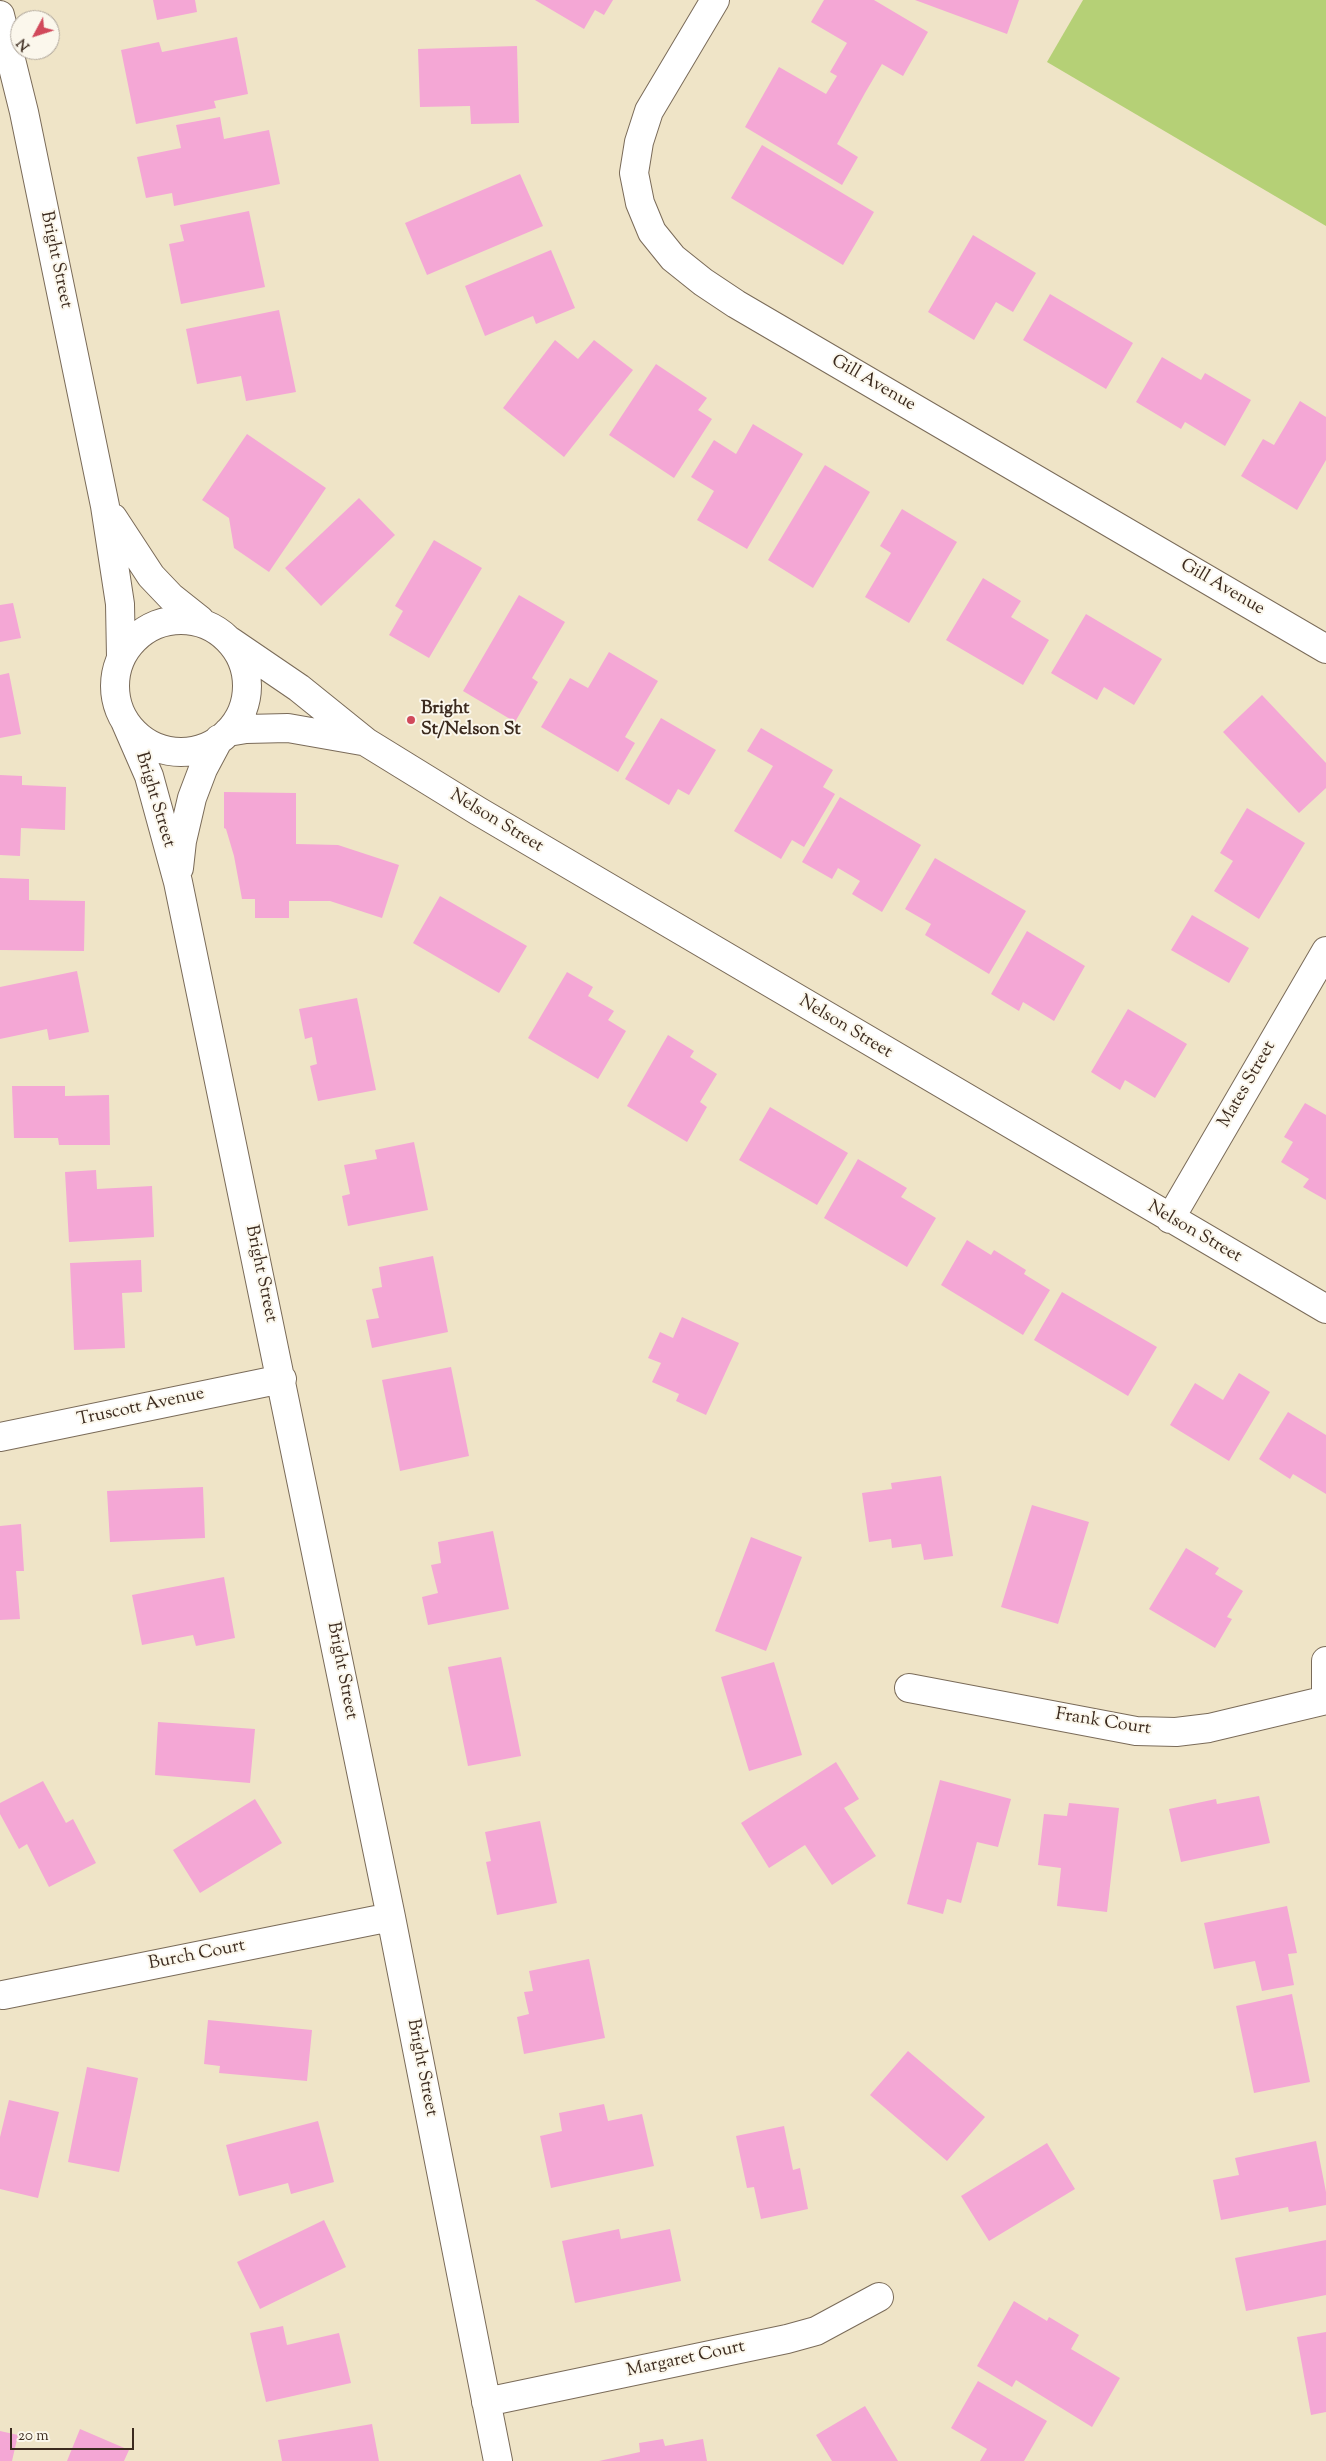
<!DOCTYPE html>
<style>
body{margin:0}
#map{position:relative;width:1326px;height:2461px;overflow:hidden;background:#efe4c7;font-family:"Sorts Mill Goudy",serif}
canvas{display:block}
.north{position:absolute;left:10px;top:10px;width:50px;height:50px;box-sizing:border-box;background:#fbf7ec;border:1px solid #aea59a;border-radius:50%;rotate:230deg;font-size:14px;font-weight:700;line-height:20px;text-align:center;color:#3b2a1e}
.north::after{content:'';display:block;margin:auto;width:18px;height:22px;background:#d1495b;clip-path:polygon(50% 0,100% 100%,50% 72%,0 100%)}
.scale{position:absolute;left:10px;top:2428px;width:124px;height:22px;box-sizing:border-box;border:2px solid #3b2a1e;border-top:0;padding-left:6px;font-size:15px;line-height:18px;white-space:nowrap;color:#3b2a1e;-webkit-text-stroke:4px #fbf7ec;paint-order:stroke}
</style>
<div id="map">
<canvas width="1326" height="2461"></canvas>
<div class="north">N</div>
<div class="scale">20 m</div>
</div>
<script>
const ctx = document.querySelector('canvas').getContext('2d');
ctx.lineJoin = 'round';
function fillPath(path, color) {
  ctx.fillStyle = color;
  ctx.fill(path, 'evenodd');
}
function shape(rows) {
  const path = new Path2D();
  for (const r of rows) {
    if (r.length === 3) {
      path.moveTo(r[0] + r[2], r[1]);
      path.arc(r[0], r[1], r[2], 0, 2 * Math.PI);
      continue;
    }
    path.moveTo(r[0], r[1]);
    for (let i = 2; i < r.length; i += 2) path.lineTo(r[i], r[i + 1]);
  }
  return path;
}
function trace(path, color, width, dash) {
  ctx.strokeStyle = color;
  ctx.lineWidth = width;
  ctx.lineCap = dash ? 'butt' : 'round';
  ctx.setLineDash(dash || []);
  ctx.stroke(path);
}
function write(font, color, halo, rows, align = 'center') {
  ctx.font = font + ' "Sorts Mill Goudy",serif';
  ctx.lineWidth = 4;
  ctx.setLineDash([]);
  ctx.textBaseline = 'middle';
  ctx.strokeStyle = halo;
  ctx.fillStyle = color;
  for (const [text, x, y, turn = 0] of rows) {
    ctx.save();
    ctx.translate(x, y);
    ctx.rotate((+turn || 0) * Math.PI / 180);
    ctx.textAlign = isNaN(turn) ? turn : align;
    if (halo) ctx.strokeText(text, 0, 0);
    ctx.fillText(text, 0, 0);
    ctx.restore();
  }
}
const green = shape([
 [1083,0,1326,0,1326,226,1047,62]
]);
const building = shape([
 [153,0,195,0,197,12,157,20],
 [535,0,613,0,604,15,595,10,584,29],
 [824,0,874,0,928,32,903,76,882,64,865,93,837,144,858,157,842,185,745,127,779,67,826,94,837,76,830,72,847,43,811,22],
 [915,0,1019,0,1007,34],
 [237,37,248,94,214,101,216,108,136,124,121,50,159,42,162,52],
 [517,46,519,123,471,124,470,106,420,107,418,49],
 [220,117,224,139,269,130,280,184,174,206,172,193,146,198,137,157,181,148,176,125],
 [762,145,874,212,843,265,731,198],
 [520,174,543,226,427,275,405,223],
 [249,211,265,287,181,304,169,244,184,241,180,225],
 [973,235,1036,273,1013,312,996,302,974,340,928,312],
 [551,250,575,308,536,324,533,316,485,336,465,286],
 [1050,294,1133,343,1106,389,1023,340],
 [279,310,296,392,246,401,241,376,197,384,186,329],
 [555,340,578,359,594,340,633,370,564,457,503,408],
 [1162,357,1201,380,1205,373,1251,400,1225,446,1185,422,1181,429,1136,402],
 [656,364,707,398,698,410,712,419,674,478,609,435],
 [1300,401,1326,417,1326,460,1297,510,1241,476,1263,439,1274,445],
 [753,424,803,454,747,549,697,520,714,491,691,477,714,440,736,454],
 [247,434,326,488,269,572,234,548,229,518,202,500],
 [825,465,870,492,813,588,768,560],
 [359,498,395,535,321,606,285,568],
 [902,509,957,542,909,623,865,597,891,553,880,546],
 [434,540,482,568,429,658,389,635,403,611,395,606],
 [983,578,1021,601,1011,617,1049,640,1023,685,946,640],
 [519,595,565,622,532,678,538,682,515,722,463,691],
 [13,603,21,638,0,642,0,605],
 [1086,614,1162,659,1134,705,1104,687,1097,700,1051,673],
 [609,652,658,681,625,737,635,743,618,772,541,727,570,678,588,688],
 [9,673,21,734,0,738,0,675],
 [1262,695,1326,763,1326,788,1299,813,1223,732],
 [661,718,716,750,689,795,678,789,669,805,625,779],
 [761,728,833,770,823,787,835,794,804,847,792,840,781,859,734,831,773,766,747,751],
 [0,775,22,776,22,785,66,787,65,830,21,828,20,856,0,855],
 [224,792,296,793,296,844,338,845,399,865,382,918,330,901,289,901,289,918,255,918,255,899,242,899,234,856,226,829,224,828],
 [840,797,921,845,882,912,852,894,860,881,838,868,832,879,802,862],
 [1247,808,1305,843,1259,919,1214,891,1233,861,1220,853],
 [935,858,1026,911,989,974,925,935,931,924,905,909],
 [0,878,29,879,29,900,85,901,84,951,0,950],
 [440,896,527,946,499,993,413,943],
 [1192,915,1249,948,1229,983,1171,950],
 [1027,931,1085,966,1054,1021,1023,1002,1019,1011,991,994],
 [77,971,89,1032,49,1040,47,1029,0,1039,0,987],
 [567,972,593,987,588,996,614,1011,608,1020,626,1031,598,1079,528,1038],
 [357,998,376,1090,318,1101,310,1066,317,1064,312,1037,305,1039,299,1009],
 [1128,1009,1187,1044,1155,1098,1125,1080,1120,1090,1091,1072],
 [668,1035,694,1051,690,1057,717,1074,700,1102,707,1107,687,1142,627,1106],
 [12,1086,65,1086,65,1096,109,1095,110,1145,59,1145,58,1138,14,1138],
 [1305,1103,1326,1115,1326,1200,1303,1187,1309,1179,1281,1162,1293,1142,1284,1137],
 [770,1107,848,1153,817,1205,739,1160],
 [414,1142,428,1210,348,1226,342,1196,350,1194,344,1165,377,1159,375,1150],
 [858,1159,907,1188,901,1197,936,1218,907,1267,824,1218],
 [96,1170,97,1189,152,1186,154,1237,69,1242,65,1172],
 [967,1240,991,1255,994,1250,1026,1270,1024,1274,1050,1290,1023,1335,941,1285],
 [433,1256,448,1332,372,1348,366,1320,379,1318,372,1289,382,1287,379,1267],
 [141,1260,142,1292,122,1293,125,1348,74,1350,70,1263],
 [1062,1292,1157,1347,1128,1396,1034,1340],
 [682,1317,739,1343,706,1415,676,1401,679,1394,652,1382,661,1363,648,1358,660,1332,673,1338],
 [451,1367,469,1456,400,1471,382,1380],
 [1239,1373,1270,1392,1229,1461,1170,1425,1195,1383,1223,1400],
 [1288,1412,1326,1435,1326,1494,1293,1474,1290,1479,1259,1459],
 [941,1476,953,1556,924,1560,921,1544,892,1548,891,1539,869,1542,862,1493,892,1489,891,1483],
 [203,1487,205,1538,110,1542,107,1491],
 [1032,1505,1089,1522,1058,1624,1001,1607],
 [21,1524,24,1571,16,1571,20,1619,0,1620,0,1526],
 [493,1531,509,1609,428,1625,422,1597,438,1593,431,1565,441,1563,438,1542],
 [751,1537,802,1557,766,1651,715,1631],
 [1186,1548,1219,1568,1215,1574,1243,1591,1227,1617,1232,1619,1215,1648,1149,1609],
 [224,1577,235,1638,196,1646,193,1635,142,1645,132,1595],
 [501,1657,521,1756,468,1766,448,1667],
 [774,1662,802,1755,749,1771,721,1677],
 [158,1722,255,1729,250,1783,155,1775],
 [836,1762,859,1799,844,1808,876,1856,832,1885,805,1845,769,1868,741,1823],
 [940,1780,1011,1799,998,1847,977,1842,961,1903,947,1899,943,1914,907,1904],
 [43,1781,66,1823,73,1819,96,1863,49,1887,27,1844,19,1849,0,1814,0,1803],
 [1259,1796,1270,1843,1181,1862,1169,1809,1216,1799,1217,1804],
 [255,1799,282,1843,200,1893,173,1850],
 [1069,1803,1119,1808,1107,1912,1057,1906,1061,1868,1038,1865,1044,1814,1067,1816],
 [540,1821,557,1903,497,1915,486,1862,491,1861,485,1832],
 [1287,1906,1297,1953,1288,1954,1294,1985,1262,1991,1255,1961,1214,1969,1204,1923],
 [589,1959,605,2038,524,2054,517,2017,529,2014,524,1992,533,1991,529,1971],
 [1292,1994,1310,2082,1254,2093,1236,2006],
 [208,2020,312,2030,307,2081,219,2073,220,2066,204,2064],
 [908,2051,985,2117,947,2161,870,2095],
 [87,2067,138,2078,119,2172,68,2162],
 [9,2100,59,2112,38,2198,0,2189,0,2137],
 [604,2104,608,2121,642,2114,654,2166,551,2188,540,2136,562,2131,559,2113],
 [318,2121,334,2182,291,2194,288,2183,239,2196,226,2145],
 [784,2126,793,2170,800,2168,808,2209,761,2219,754,2187,747,2188,736,2136],
 [1316,2141,1326,2192,1326,2205,1289,2212,1288,2207,1221,2220,1213,2180,1239,2175,1235,2158],
 [1047,2143,1075,2189,989,2241,961,2196],
 [324,2220,346,2267,260,2309,237,2262],
 [619,2229,621,2239,670,2229,681,2281,575,2303,562,2241],
 [1326,2240,1326,2295,1246,2311,1235,2258],
 [1014,2301,1047,2321,1049,2317,1079,2335,1071,2349,1120,2378,1092,2427,1016,2380,1012,2387,977,2366],
 [283,2326,287,2345,339,2333,351,2383,266,2402,250,2333],
 [1326,2332,1326,2412,1311,2415,1297,2337],
 [978,2381,1047,2421,1024,2461,980,2461,987,2449,951,2428],
 [865,2406,898,2461,832,2461,816,2435],
 [372,2424,379,2461,282,2461,278,2440],
 [80,2429,129,2450,124,2461,67,2461],
 [0,2431,18,2435,12,2461,0,2461],
 [663,2439,665,2446,703,2439,707,2461,599,2461,640,2452,639,2443]
]);
const minor = shape([
 [715,0,649,111,639,142,634,173,640,203,652,232,673,258,703,282,736,304,1326,649],
 [0,15,24,112,105,506,120,604,121,657],
 [113,518,151,576,171,597,200,620],
 [181,686,66],
 [230,641,299,688,366,742,478,811,1326,1309],
 [125,721,149,776,178,882,391,1917,498,2461],
 [228,732,246,729,288,728,362,741],
 [179,868,182,841,192,798,203,769,219,739],
 [1170,1219,1326,951],
 [0,1437,282,1379],
 [1326,1661,1326,1692],
 [909,1688,1136,1731,1176,1732,1209,1728,1326,1700],
 [3,1995,391,1917],
 [486,2402,787,2339,816,2331,879,2297]
]);
const markers = [
 [411,720,5,"#d1495b"]
];
const streetNames = [
 ["Bright Street",55,260,78],
 ["Gill Avenue",873,384,30],
 ["Gill Avenue",1222,588,30],
 ["Bright Street",154,800,73],
 ["Nelson Street",496,822,31],
 ["Nelson Street",845,1028,31],
 ["Mates Street",1248,1085,-60],
 ["Nelson Street",1194,1233,30],
 ["Bright Street",260,1274,78],
 ["Truscott Avenue",141,1408,-12],
 ["Bright Street",341,1671,79],
 ["Frank Court",1103,1723,9],
 ["Burch Court",197,1956,-11],
 ["Bright Street",421,2068,79],
 ["Margaret Court",686,2360,-12]
];
const poiNames = [
 ["Bright",421,710],
 ["St/Nelson St",421,731]
];
fillPath(green, '#b5d076');
fillPath(building, '#f4a7d5');
trace(minor, '#7a6b59', 30);
trace(minor, '#fff', 28);
for (const [x, y, r, color] of markers) {
  const dot = new Path2D();
  dot.arc(x, y, r, 0, 2 * Math.PI);
  ctx.fillStyle = color;
  ctx.fill(dot);
  trace(dot, '#fbf7ec', 2);
}
write('18px', '#3b2a1e', '#fbf7ec', streetNames);
write('bold 18px', '#3b2a1e', '#fbf7ec', poiNames, 'left');
</script>
